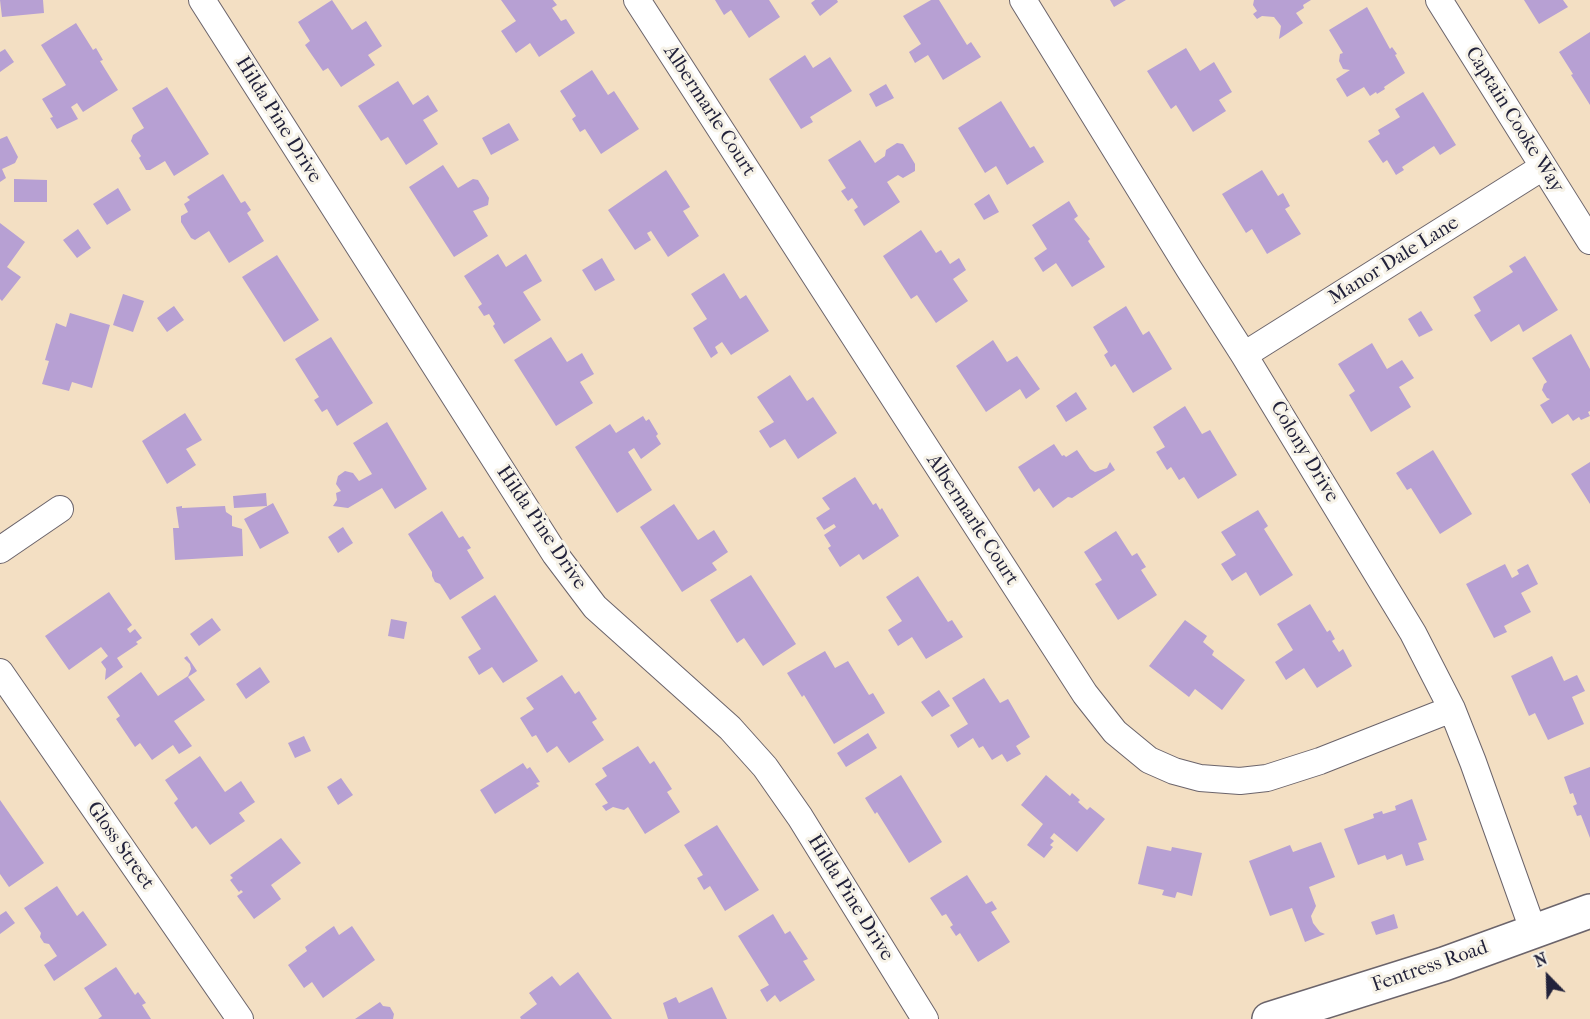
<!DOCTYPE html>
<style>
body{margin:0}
#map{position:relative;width:1590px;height:1019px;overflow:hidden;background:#f3dfc3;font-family:"IM FELL French Canon",serif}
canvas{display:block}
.north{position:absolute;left:1518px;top:947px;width:60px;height:60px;-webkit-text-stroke:4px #f7f3e8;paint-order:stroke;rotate:337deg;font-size:16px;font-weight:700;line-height:24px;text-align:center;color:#22223b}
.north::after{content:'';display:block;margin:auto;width:21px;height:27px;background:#22223b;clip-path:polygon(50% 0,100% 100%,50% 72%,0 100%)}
</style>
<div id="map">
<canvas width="1590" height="1019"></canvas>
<div class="north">N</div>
</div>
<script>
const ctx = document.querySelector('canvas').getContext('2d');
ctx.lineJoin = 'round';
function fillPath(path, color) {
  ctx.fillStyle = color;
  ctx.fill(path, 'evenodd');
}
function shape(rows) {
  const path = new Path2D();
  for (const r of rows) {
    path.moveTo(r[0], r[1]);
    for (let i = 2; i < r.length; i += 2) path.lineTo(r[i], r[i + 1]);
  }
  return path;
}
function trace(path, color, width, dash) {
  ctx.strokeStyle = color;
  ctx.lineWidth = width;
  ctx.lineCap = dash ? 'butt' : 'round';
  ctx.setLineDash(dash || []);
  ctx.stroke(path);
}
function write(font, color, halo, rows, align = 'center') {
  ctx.font = font + ' "IM FELL French Canon",serif';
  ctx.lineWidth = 6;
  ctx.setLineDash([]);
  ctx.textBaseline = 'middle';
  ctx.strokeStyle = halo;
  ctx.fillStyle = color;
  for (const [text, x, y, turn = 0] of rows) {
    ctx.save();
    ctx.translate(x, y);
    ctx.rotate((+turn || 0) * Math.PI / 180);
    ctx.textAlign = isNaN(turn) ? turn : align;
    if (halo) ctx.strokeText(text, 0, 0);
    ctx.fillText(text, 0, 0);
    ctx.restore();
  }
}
const building = shape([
 [0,0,43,0,44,13,2,17],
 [332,0,352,30,366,21,382,46,368,55,375,65,341,87,328,68,323,71,305,45,310,41,298,22],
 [501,0,553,0,557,5,552,8,561,21,566,19,575,33,539,57,530,43,516,53,501,31,516,21],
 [715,0,769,0,780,17,749,38,731,10,724,15],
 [815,0,837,0,838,2,820,16,811,3],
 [931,0,939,0,967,45,971,42,981,57,943,80,928,55,915,63,909,52,921,44,903,16],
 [1110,0,1126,0,1114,7],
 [1254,0,1311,0,1303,5,1304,8,1296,13,1303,23,1279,39,1281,26,1274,17,1262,16,1257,19,1253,14,1257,11,1253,5],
 [1524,0,1563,0,1568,7,1539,24],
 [1367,7,1390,49,1392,47,1397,54,1395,55,1405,73,1384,87,1385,89,1377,94,1376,92,1370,96,1364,87,1347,97,1336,79,1350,70,1343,69,1339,61,1340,54,1343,53,1329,30],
 [76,23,93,50,96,48,103,60,100,61,118,90,83,112,77,103,71,107,78,119,57,129,50,118,53,117,42,99,66,85,41,45],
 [1590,32,1590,105,1571,75,1573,74,1559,52],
 [1186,48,1200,71,1214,62,1232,92,1219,100,1226,111,1193,132,1176,105,1171,109,1147,71],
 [5,49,14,62,0,72,0,52],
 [805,55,813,68,830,57,852,91,810,117,813,122,801,129,769,79],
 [592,70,608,95,614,91,639,129,601,154,585,129,580,132,572,119,576,116,560,91],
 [398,81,413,105,428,95,438,111,423,120,438,144,406,165,388,137,381,141,358,106],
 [886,84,894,98,876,107,869,94],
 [167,87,209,154,174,176,165,161,150,170,146,170,139,158,141,156,131,141,133,135,144,128,132,108],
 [1423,92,1456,145,1440,155,1434,146,1402,167,1404,170,1396,175,1387,160,1383,163,1368,141,1380,134,1378,130,1400,117,1395,109],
 [1001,101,1030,148,1034,146,1044,162,1007,185,996,166,985,173,958,128],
 [509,123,519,140,491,155,482,138],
 [7,136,18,157,15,163,2,169,6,178,0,182,0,139],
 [860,140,875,163,885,156,886,150,897,143,903,144,915,164,915,171,903,178,898,175,887,182,900,202,864,226,854,210,858,207,852,198,848,201,841,191,846,188,828,160],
 [443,165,458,188,473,179,478,180,489,198,488,205,473,211,488,236,454,257,409,187],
 [666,170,690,207,683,211,699,236,668,257,651,231,647,233,651,240,635,250,608,210],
 [1262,170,1278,196,1283,193,1290,206,1285,209,1301,234,1267,254,1252,229,1246,233,1222,194],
 [223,174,241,203,245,201,251,210,247,213,264,241,229,263,209,231,195,240,191,238,181,222,181,216,188,212,184,204,190,200,187,197],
 [14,179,47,180,47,202,14,202],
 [118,188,131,210,107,225,93,204],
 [989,194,999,212,984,220,974,204],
 [1069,201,1078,216,1074,219,1090,239,1088,241,1105,267,1072,287,1056,263,1043,272,1034,258,1047,249,1032,225],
 [0,223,25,242,7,267,21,277,2,301,0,299],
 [78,229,91,248,77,258,63,240],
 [921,230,936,253,941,250,950,264,959,258,966,270,953,279,968,301,936,323,917,295,911,299,883,256],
 [498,254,506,267,526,254,542,281,523,292,541,320,504,344,493,326,495,324,489,314,484,316,478,307,482,304,464,276],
 [277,255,319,320,284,342,242,277],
 [1525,256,1558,310,1523,332,1519,324,1491,342,1474,315,1481,311,1473,297,1513,272,1509,266],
 [602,258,615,280,595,291,582,270],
 [724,273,740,299,746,295,769,331,731,355,722,342,715,347,718,353,711,358,693,328,707,319,691,294],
 [123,294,144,301,133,332,113,325],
 [174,306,184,320,167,332,157,318],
 [1126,306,1143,335,1149,331,1172,369,1133,393,1115,364,1111,367,1104,355,1108,352,1093,327],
 [1421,311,1433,330,1419,337,1408,319],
 [70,313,110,325,92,388,72,382,69,391,42,384,49,361,45,360,56,323,66,327],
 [1571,334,1590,369,1590,411,1588,412,1590,416,1581,420,1579,417,1573,421,1568,414,1552,424,1540,405,1550,399,1547,398,1542,390,1544,384,1547,382,1532,358],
 [331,337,373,403,337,426,327,409,322,412,314,400,319,397,295,359],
 [551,337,567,362,582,353,594,374,580,382,593,403,556,426,514,360],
 [993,340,1007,362,1017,356,1040,389,1026,399,1020,389,986,412,956,366],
 [1372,343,1387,369,1402,360,1414,378,1399,387,1411,407,1371,432,1349,395,1355,391,1338,364],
 [790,375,807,401,813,397,837,433,798,459,785,439,770,448,759,431,774,422,757,397],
 [1076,392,1087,409,1066,422,1056,406],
 [1185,406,1202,434,1210,430,1237,475,1198,499,1184,477,1179,480,1171,467,1167,470,1156,452,1165,447,1153,427],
 [185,413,202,440,186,449,196,465,167,484,142,441],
 [643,416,646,421,649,419,658,434,656,436,661,444,641,459,634,448,628,452,652,490,617,513,575,447,610,424,616,433],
 [387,422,427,489,395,509,382,488,348,508,333,506,337,500,336,493,341,491,336,484,338,476,345,471,353,473,359,481,372,474,353,443],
 [1054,444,1062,456,1064,455,1066,457,1077,450,1090,469,1095,472,1107,468,1110,462,1115,470,1072,498,1068,497,1053,508,1039,488,1034,492,1018,467],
 [1433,450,1472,514,1440,534,1411,488,1407,490,1396,473],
 [1590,462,1590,504,1571,474],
 [855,477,873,505,876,503,880,510,882,508,899,536,863,560,859,554,840,567,828,548,831,546,824,535,836,527,834,524,824,530,816,518,830,509,822,498],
 [266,493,267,506,234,508,233,496],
 [273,503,289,533,260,549,244,519],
 [674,504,698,540,714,530,728,552,712,563,717,570,682,592,640,527],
 [182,506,182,508,225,506,226,512,232,516,232,526,242,529,243,556,175,560,173,528,179,528,176,507],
 [1258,510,1268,526,1264,529,1293,575,1260,596,1246,572,1232,581,1221,564,1236,555,1221,532],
 [442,511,459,538,463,536,471,548,467,550,484,578,450,600,440,584,435,582,432,576,432,572,408,534],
 [343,527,353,543,338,553,328,537],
 [1116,531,1132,556,1137,553,1146,567,1141,570,1157,595,1118,620,1095,584,1102,580,1084,552],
 [1505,564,1512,578,1519,574,1517,570,1528,564,1538,584,1521,593,1531,612,1504,626,1507,632,1494,638,1466,584],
 [751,575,796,644,763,666,744,638,737,643,710,600],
 [918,576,948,622,952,620,963,637,926,659,912,637,898,646,888,630,902,621,886,597],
 [109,592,132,625,127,629,130,633,135,629,142,638,136,642,138,644,117,658,123,667,105,680,106,669,101,662,108,656,101,647,69,670,45,636],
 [495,595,538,661,503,683,492,667,479,675,468,657,481,649,461,617],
 [1310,604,1327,632,1330,630,1335,639,1332,641,1339,652,1343,649,1352,666,1317,688,1304,668,1286,680,1275,662,1293,650,1277,624],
 [212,618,221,630,199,646,190,634],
 [391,619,407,622,404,639,388,636],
 [1185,620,1207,636,1203,642,1214,651,1212,655,1245,680,1222,710,1195,689,1189,697,1149,666],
 [825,651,835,668,848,661,869,695,873,693,885,713,834,744,804,695,802,697,787,673],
 [187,656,197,671,188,677,205,700,174,721,192,746,179,754,173,745,152,760,140,743,135,747,116,719,120,716,107,697,141,672,158,696,188,676,191,669,190,664,184,658],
 [1552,656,1564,681,1577,675,1585,691,1572,697,1584,724,1548,740,1535,713,1529,716,1511,676],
 [260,667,270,682,246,699,236,684],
 [562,675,575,694,579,691,597,719,592,722,604,740,569,763,557,746,547,753,536,735,532,737,520,718,534,709,526,698],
 [984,678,1000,703,1008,699,1030,737,1016,746,1021,754,1007,762,1002,754,992,760,983,746,979,748,973,738,958,748,950,735,968,724,952,698],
 [939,690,950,706,932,717,921,702],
 [868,733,877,748,846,767,837,753],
 [304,736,311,751,295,758,288,743],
 [638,746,650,764,654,761,672,789,667,792,680,812,645,834,628,807,624,810,613,807,606,811,602,806,608,803,595,784,607,776,602,768],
 [200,756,225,792,241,781,255,802,239,813,245,821,210,845,196,826,192,829,174,803,178,799,165,780],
 [523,763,527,769,530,767,540,782,536,783,539,786,495,814,480,790],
 [1590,767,1590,838,1581,815,1577,816,1573,806,1577,804,1573,793,1570,794,1564,777],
 [901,775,942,842,909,863,877,812,875,814,865,798],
 [1046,775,1070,796,1072,793,1080,800,1078,802,1087,810,1090,807,1105,819,1077,852,1054,833,1050,838,1054,841,1050,845,1053,847,1044,858,1027,845,1043,824,1021,805],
 [341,778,353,795,338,805,327,787],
 [1412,799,1427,840,1418,843,1424,860,1406,866,1402,854,1387,860,1385,855,1358,865,1344,829,1374,818,1373,814,1382,811,1383,814,1396,810,1395,806],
 [0,800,44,863,9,887,0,874],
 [717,825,759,890,725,911,710,886,704,890,697,878,703,875,684,845],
 [281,838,301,863,271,885,281,899,254,919,237,896,243,892,241,890,239,892,230,880,233,878,230,875],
 [1321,842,1335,877,1309,887,1316,906,1311,916,1313,923,1320,932,1325,934,1305,942,1292,908,1270,916,1249,861,1290,845,1293,852],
 [1147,846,1171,851,1172,847,1202,853,1192,896,1177,892,1175,898,1162,895,1164,890,1138,884],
 [967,875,986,904,992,901,997,909,991,912,1010,942,978,962,960,933,956,936,950,927,953,925,946,914,942,916,930,898],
 [57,886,77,916,83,911,107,945,54,981,44,965,57,956,49,944,44,943,40,937,41,933,24,908],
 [6,911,15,923,0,934,0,915],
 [773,914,785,934,790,931,808,959,803,961,815,980,780,1002,775,995,767,1002,760,990,769,985,738,936],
 [1394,914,1398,928,1376,935,1371,922],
 [334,926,339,935,352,926,375,960,323,998,312,982,304,988,288,965,307,951,305,947],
 [116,967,135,995,138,992,146,1003,142,1005,151,1019,98,1019,102,1016,84,988],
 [578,972,612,1019,521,1019,520,1017,537,1004,529,993,552,976,560,986],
 [712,987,727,1019,668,1019,663,1003,676,997,679,1003],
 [380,1002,383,1006,390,1007,394,1014,393,1019,355,1019]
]);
const street = shape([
 [202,0,555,554,595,607,730,728,765,767,800,817,925,1019],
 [637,0,1085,694,1115,732,1149,760,1174,771,1200,778,1240,781,1267,778,1320,761,1452,709],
 [1023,0,1189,269,1244,355,1413,633,1452,709,1473,762,1533,930],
 [1439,0,1590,241],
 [1244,355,1543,167],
 [0,550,60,509],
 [0,672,240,1019]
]);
const secondary = shape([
 [1269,1019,1444,964,1590,911]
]);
const streetNames = [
 ["Albermarle Court",709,111,57],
 ["Hilda Pine Drive",278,120,58],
 ["Captain Cooke Way",1514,120,58],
 ["Manor Dale Lane",1394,261,-32],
 ["Colony Drive",1304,452,59],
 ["Albermarle Court",972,520,57],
 ["Hilda Pine Drive",541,528,56],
 ["Gloss Street",120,846,55],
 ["Hilda Pine Drive",850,898,58],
 ["Fentress Road",1430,967,-19]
];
fillPath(building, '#b7a0d3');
trace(street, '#6b646b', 28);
trace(secondary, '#6b646b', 36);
trace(street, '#fff', 26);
trace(secondary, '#fff', 33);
write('20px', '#22223b', '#f7f3e8', streetNames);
</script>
